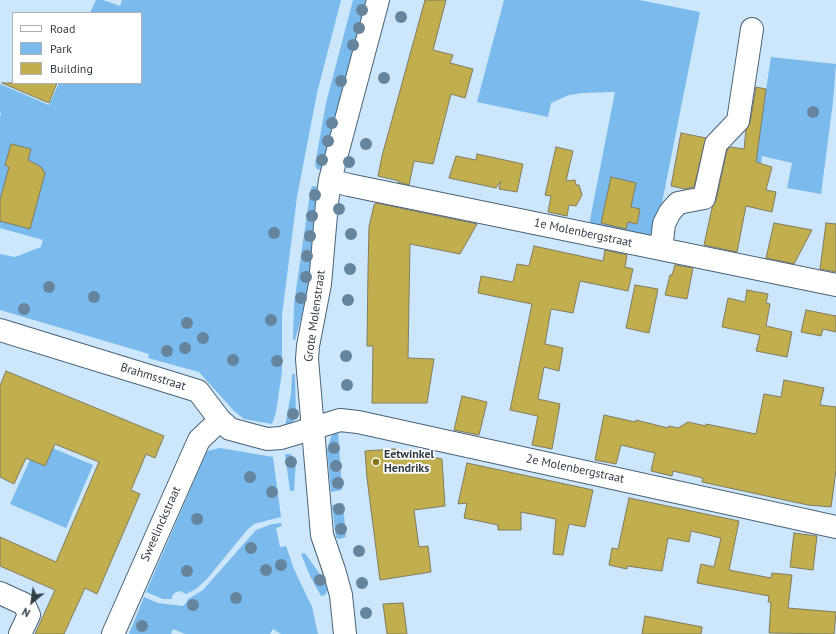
<!DOCTYPE html>
<style>
body{margin:0}
#map{position:relative;width:836px;height:634px;overflow:hidden;background:#cce6fc;font-family:"PT Sans",sans-serif}
canvas{display:block}
.legend{position:absolute;left:12px;top:12px;width:130px;height:72px;box-sizing:border-box;background:#fff;border:1px solid #adb1b5;margin:0;padding:5px 7px;list-style:none;font-size:12px;color:#333d46}
.legend li{display:flex;align-items:center;gap:8px;height:20px}
.legend b{width:20px;border:1px solid #adb1b5}
.north{position:absolute;left:12px;top:582px;width:40px;height:40px;-webkit-text-stroke:3px #fff;paint-order:stroke;rotate:209deg;font-size:11px;font-weight:700;line-height:16px;text-align:center;color:#333d46}
.north::after{content:'';display:block;margin:auto;width:14px;height:18px;background:#333d46;clip-path:polygon(50% 0,100% 100%,50% 72%,0 100%)}
</style>
<div id="map">
<canvas width="836" height="634"></canvas>
<ul class="legend">
<li><b style="height:5px;background:#fff"></b>Road</li>
<li><b style="height:11px;background:#7abaed"></b>Park</li>
<li><b style="height:11px;background:#c1af4f"></b>Building</li>
</ul>
<div class="north">N</div>
</div>
<script>
const ctx = document.querySelector('canvas').getContext('2d');
ctx.lineJoin = 'round';
function fillPath(path, color) {
  ctx.fillStyle = color;
  ctx.fill(path, 'evenodd');
}
function shape(rows) {
  const path = new Path2D();
  for (const r of rows) {
    path.moveTo(r[0], r[1]);
    for (let i = 2; i < r.length; i += 2) path.lineTo(r[i], r[i + 1]);
  }
  return path;
}
function trace(path, color, width, dash) {
  ctx.strokeStyle = color;
  ctx.lineWidth = width;
  ctx.lineCap = dash ? 'butt' : 'round';
  ctx.setLineDash(dash || []);
  ctx.stroke(path);
}
function write(font, color, halo, rows, align = 'center') {
  ctx.font = font + ' "PT Sans",sans-serif';
  ctx.lineWidth = 3.5;
  ctx.setLineDash([]);
  ctx.textBaseline = 'middle';
  ctx.strokeStyle = halo;
  ctx.fillStyle = color;
  for (const [text, x, y, turn = 0] of rows) {
    ctx.save();
    ctx.translate(x, y);
    ctx.rotate((+turn || 0) * Math.PI / 180);
    ctx.textAlign = isNaN(turn) ? turn : align;
    if (halo) ctx.strokeText(text, 0, 0);
    ctx.fillText(text, 0, 0);
    ctx.restore();
  }
}
const green = shape([
 [96,0,103,0,120,6,122,0,341,0,317,93,297,197,282,315,282,372,276,412,272,424,244,419,234,411,199,372,148,358,149,354,0,310,0,254,15,257,41,247,43,240,0,228,0,118,1,113,0,112,0,84,49,105,59,83,141,83,141,13,90,13],
 [353,0,368,0,324,171,317,169,315,165,326,103],
 [504,0,639,0,700,12,655,238,589,225,615,92,582,93,569,95,551,103,548,117,477,102],
 [771,57,836,64,833,102,821,194,787,188,792,163,762,156,761,164,755,163],
 [313,186,320,187,313,255,308,294,295,340,293,340,294,304,308,207,311,188],
 [292,374,295,374,296,418,287,428,285,426,291,394],
 [338,431,342,490,331,492,327,449,332,435],
 [38,442,93,465,66,528,10,504],
 [220,448,273,457,281,517,254,524,247,530,207,579,196,589,186,594,180,591,176,592,172,596,172,599,163,599,146,592,207,451],
 [285,454,290,454,296,459,294,491,290,491],
 [343,503,346,537,339,539,336,538,332,505],
 [281,523,282,526,276,528,280,547,286,546,294,569,312,607,318,634,281,634,273,629,270,634,185,634,173,629,171,634,129,634,144,597,158,603,183,606,186,603,188,599,203,590,256,530,272,524],
 [305,553,328,586,329,588,325,595,321,596,311,578,301,554]
]);
const building = shape([
 [425,0,446,0,433,50,453,55,450,63,473,69,465,98,451,94,433,164,414,161,409,185,398,182,399,181,378,176,382,156,425,0],
 [2,83,57,83,49,103,2,83],
 [756,87,766,89,756,162,772,167,766,190,776,192,772,212,746,206,737,252,704,245,712,208,716,201,727,150,731,147,744,149,746,130,750,123,756,87],
 [681,133,706,138,694,187,685,189,671,186,681,133],
 [11,144,31,149,28,160,41,167,45,173,30,229,0,221,0,200,9,167,5,165,11,144],
 [556,147,573,151,566,181,575,180,576,185,579,185,582,195,576,206,569,205,567,216,548,212,551,196,545,195,556,147],
 [477,154,523,164,517,192,499,189,501,181,496,188,449,178,456,156,476,160,477,154],
 [611,177,636,183,631,207,640,209,637,224,628,222,626,229,601,223,611,177],
 [376,203,477,224,460,254,410,244,408,358,434,359,427,403,372,403,373,346,367,346,368,270,369,227,374,205,376,203],
 [774,223,812,230,794,264,766,258,774,223],
 [826,223,836,224,836,272,820,269,826,223],
 [534,246,603,261,605,250,627,255,625,267,633,269,628,291,580,281,573,313,551,309,545,344,563,348,559,371,544,367,538,399,560,404,552,449,532,445,538,416,510,410,532,304,478,293,481,276,513,282,517,264,529,266,534,246],
 [675,265,693,268,687,299,665,295,670,275,672,275,675,265],
 [635,285,658,289,649,333,626,328,635,285],
 [747,290,768,294,766,303,770,304,766,326,792,332,787,357,756,351,760,335,722,327,728,298,745,302,747,290],
 [806,310,836,316,836,332,823,329,821,336,801,332,806,310],
 [6,371,164,436,155,458,146,454,131,490,140,494,97,594,85,588,64,634,35,634,55,590,0,566,0,537,56,562,99,462,55,444,45,466,26,458,14,484,0,477,0,386,6,371],
 [784,380,824,388,820,405,836,407,836,470,831,507,808,505,702,482,703,478,673,471,672,476,651,471,655,453,621,445,616,464,595,460,604,415,635,422,636,420,668,428,669,426,678,428,688,422,706,426,706,424,756,434,764,394,781,397,784,380],
 [462,396,487,402,479,435,454,430,462,396],
 [394,449,442,459,445,506,414,510,419,547,428,546,431,572,380,580,367,478,365,451,394,449],
 [467,463,593,490,585,527,569,524,563,555,553,554,556,519,521,512,521,530,498,530,498,525,464,518,467,503,458,504,467,463],
 [629,498,739,521,729,570,771,578,772,573,792,575,788,608,836,612,834,634,769,633,771,602,768,602,769,596,697,583,701,564,714,567,721,538,691,531,689,542,668,538,662,571,627,566,627,569,609,565,612,548,618,549,629,498],
 [794,533,817,536,813,570,790,567,794,533],
 [403,603,407,634,387,634,383,604,403,603],
 [645,616,702,627,701,634,642,634,645,616]
]);
const minor = shape([
 [330,180,349,185,836,285],
 [661,249,664,224,670,212,678,203,704,198,716,144,738,121,752,29],
 [0,330,198,391,220,420,230,429,267,439,281,438,340,420,358,422,836,527],
 [0,593,24,604,29,615,20,634],
 [113,634,199,440,220,420],
 [345,634,341,595,334,570,322,535,307,359,308,346,320,284,327,203,330,180,378,0]
]);
const trees = [
 [362,10],
 [401,17],
 [359,28],
 [353,45],
 [384,78],
 [341,81],
 [813,112],
 [332,123],
 [328,141],
 [366,144],
 [322,160],
 [349,162],
 [315,195],
 [339,209],
 [312,216],
 [274,233],
 [351,234],
 [310,236],
 [307,256],
 [350,269],
 [306,277],
 [49,287],
 [94,297],
 [301,298],
 [348,300],
 [24,309],
 [271,320],
 [187,323],
 [203,338],
 [185,348],
 [167,351],
 [346,356],
 [233,360],
 [277,361],
 [347,385],
 [293,414],
 [334,448],
 [291,462],
 [336,466],
 [250,477],
 [338,483],
 [272,492],
 [339,509],
 [197,519],
 [341,529],
 [251,548],
 [359,551],
 [281,565],
 [266,570],
 [187,571],
 [320,580],
 [362,583],
 [236,598],
 [193,605],
 [366,613],
 [142,626]
];
const markers = [
 [376,462,4,"#857619"]
];
const streetNames = [
 ["1e Molenbergstraat",583,233,12],
 ["Grote Molenstraat",315,316,-82],
 ["Brahmsstraat",153,377,17],
 ["2e Molenbergstraat",575,469,12],
 ["Sweelinckstraat",161,524,-66]
];
const poiNames = [
 ["Eetwinkel",384,455],
 ["Hendriks",384,469]
];
fillPath(green, '#7abaed');
fillPath(building, '#c1af4f');
trace(building, '#807b5f', 1);
trace(minor, '#4b6275', 24);
trace(minor, '#fff', 22);
ctx.fillStyle = '#66849c';
for (const [x, y] of trees) {
  ctx.beginPath();
  ctx.arc(x, y, 6, 0, 2 * Math.PI);
  ctx.fill();
}
for (const [x, y, r, color] of markers) {
  const dot = new Path2D();
  dot.arc(x, y, r, 0, 2 * Math.PI);
  ctx.fillStyle = color;
  ctx.fill(dot);
  trace(dot, '#fff', 1.5);
}
write('12px', '#333d46', '#fff', streetNames);
write('bold 12px', '#333d46', '#fff', poiNames, 'left');
</script>
